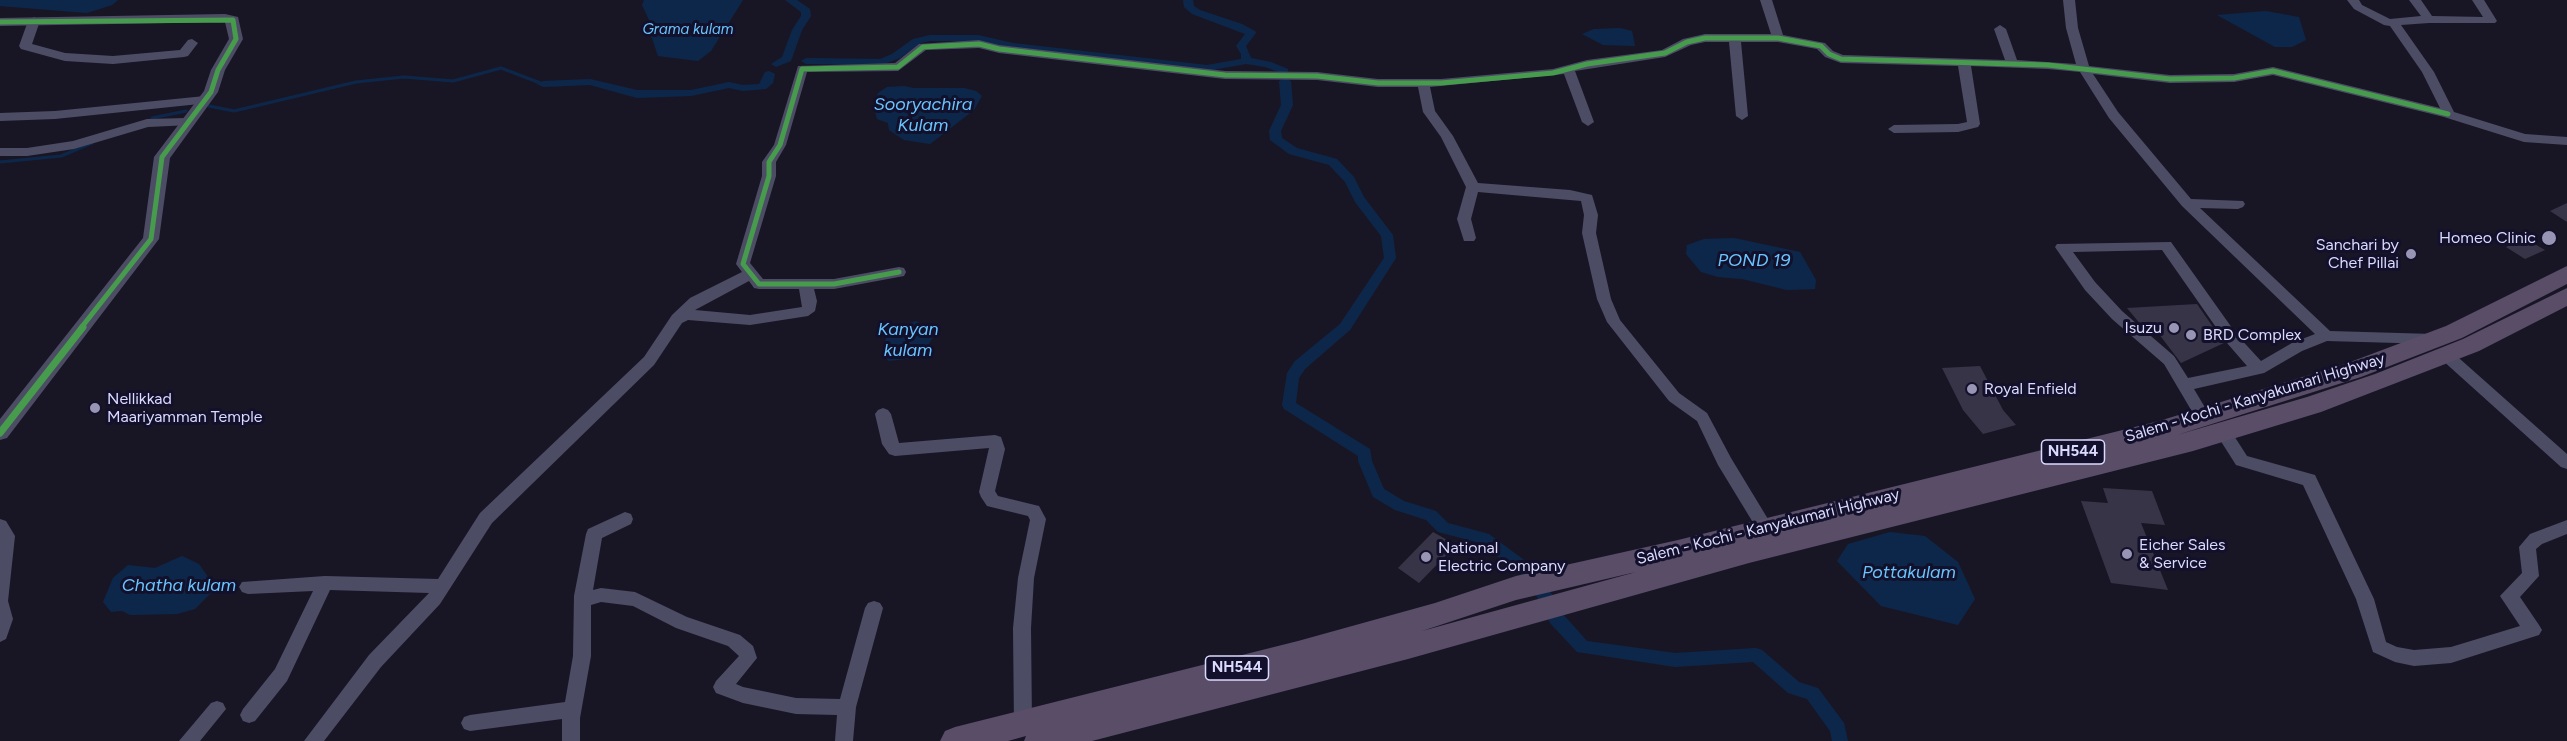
<!DOCTYPE html>
<style>
body{margin:0}
canvas{display:block;background:#181625}
</style>
<canvas width="2567" height="741"></canvas>
<script>
const ctx = document.querySelector('canvas').getContext('2d');
ctx.lineJoin = 'round';
function fillPath(path, color) {
  ctx.fillStyle = color;
  ctx.fill(path, 'evenodd');
}
function shape(rows) {
  const path = new Path2D();
  for (const r of rows) {
    path.moveTo(r[0], r[1]);
    for (let i = 2; i < r.length; i += 2) path.lineTo(r[i], r[i + 1]);
  }
  return path;
}
function trace(path, color, width, dash) {
  ctx.strokeStyle = color;
  ctx.lineWidth = width;
  ctx.lineCap = dash ? 'butt' : 'round';
  ctx.setLineDash(dash || []);
  ctx.stroke(path);
}
function write(font, color, halo, rows, align = 'center') {
  ctx.font = font + ' Figtree,sans-serif';
  ctx.lineWidth = 6;
  ctx.setLineDash([]);
  ctx.textBaseline = 'middle';
  ctx.strokeStyle = halo;
  ctx.fillStyle = color;
  for (const [text, x, y, turn = 0] of rows) {
    ctx.save();
    ctx.translate(x, y);
    ctx.rotate((+turn || 0) * Math.PI / 180);
    ctx.textAlign = isNaN(turn) ? turn : align;
    if (halo) ctx.strokeText(text, 0, 0);
    ctx.fillText(text, 0, 0);
    ctx.restore();
  }
}
const water = shape([
 [0,0,118,0,112,5,87,13,0,6],
 [644,0,743,0,711,51,698,61,658,56,652,38,643,29,643,25,649,20,642,5],
 [2266,11,2299,17,2306,40,2292,47,2275,47,2217,15],
 [1620,28,1632,31,1635,46,1603,45,1582,34,1594,29],
 [904,86,913,88,964,88,976,91,982,96,974,110,930,144,904,140,889,130,888,123,877,119,873,104,878,93,887,87],
 [1734,238,1800,252,1816,280,1815,289,1787,290,1742,279,1718,277,1701,272,1686,254,1687,245,1704,239],
 [916,321,929,328,933,337,921,357,889,361,882,355,888,329],
 [1890,532,1925,536,1958,562,1975,599,1958,625,1881,606,1837,561,1848,544],
 [182,556,199,564,208,577,215,581,211,593,195,609,177,614,130,615,122,611,111,612,103,602,113,578,128,565,155,568]
]);
const stream = shape([
 [209,106,234,111,356,82,404,77,453,81,501,68,543,84],
 [152,118,186,111],
 [0,162,61,156,92,143]
]);
const canal = shape([
 [785,0,797,0,810,9,811,16,802,30,791,61,776,67,771,64,782,57,792,30,801,16,801,12,785,0],
 [1183,0,1193,0,1194,6,1200,10,1242,24,1255,31,1256,33,1246,46,1251,58,1271,62,1288,69,1288,73,1284,74,1265,67,1246,64,1207,71,1013,49,978,41,930,41,921,43,900,58,882,65,806,64,801,61,806,58,880,59,892,54,913,39,930,35,978,35,1013,43,1207,65,1241,59,1241,54,1236,46,1245,34,1192,14,1184,7,1183,0],
 [769,71,775,74,773,83,766,89,743,91,729,88,691,96,637,98,590,85,543,87,537,84,543,81,590,79,637,90,691,90,729,82,743,85,759,84,765,72,769,71],
 [1285,78,1291,81,1293,105,1281,131,1282,138,1297,148,1337,159,1354,177,1364,197,1393,235,1396,258,1350,330,1305,369,1299,378,1296,403,1370,449,1372,461,1384,489,1404,501,1436,511,1448,523,1489,534,1539,571,1562,613,1587,641,1675,653,1756,648,1762,650,1799,682,1818,688,1844,723,1848,741,1832,741,1830,731,1807,699,1788,693,1753,662,1675,667,1577,652,1550,623,1529,581,1480,543,1438,532,1426,520,1395,510,1373,497,1358,461,1358,456,1284,409,1282,405,1287,373,1295,361,1340,324,1384,258,1381,236,1355,202,1345,182,1329,165,1289,154,1270,140,1269,131,1281,105,1279,81,1285,78]
]);
const building = shape([
 [2567,203,2567,222,2550,211],
 [2526,239,2545,250,2525,259,2506,247],
 [2197,304,2224,343,2181,363,2155,329,2142,326,2127,308],
 [1980,366,2003,410,2016,425,1983,434,1963,410,1942,368],
 [2103,488,2152,491,2165,525,2141,523,2168,590,2111,583,2081,501,2108,503],
 [1433,532,1456,545,1419,583,1398,568]
]);
const minor = shape([
 [1760,0,1772,0,1783,35,1825,43,1833,51,1843,55,2005,60,1994,29,2000,25,2006,29,2017,60,2076,64,2066,28,2063,0,2075,0,2078,28,2089,66,2170,75,2234,74,2273,67,2440,108,2422,72,2390,26,2384,25,2354,9,2347,0,2359,0,2362,5,2390,19,2421,16,2409,0,2421,0,2432,16,2483,17,2472,0,2484,0,2497,21,2495,23,2429,23,2401,25,2434,72,2454,112,2525,134,2567,137,2567,145,2524,142,2444,117,2273,75,2234,82,2170,83,2093,74,2118,112,2191,199,2243,201,2245,204,2243,207,2238,209,2200,208,2330,331,2433,334,2440,339,2433,344,2327,341,2302,351,2264,373,2194,389,2210,416,2207,420,2202,422,2197,420,2164,364,2112,319,2085,290,2057,250,2055,247,2057,244,2171,242,2237,335,2261,361,2292,343,2315,334,2182,206,2109,118,2080,72,2048,69,1971,66,1980,124,1978,127,1958,132,1894,133,1888,129,1894,125,1958,124,1967,122,1958,66,1841,63,1825,57,1817,49,1778,42,1741,42,1748,116,1742,120,1736,116,1729,42,1705,42,1691,45,1665,57,1575,71,1594,122,1588,126,1582,122,1564,74,1430,87,1435,111,1453,136,1478,183,1570,190,1592,195,1598,215,1596,233,1611,299,1620,320,1679,393,1707,413,1731,458,1774,529,1772,534,1766,536,1760,534,1718,465,1697,421,1669,401,1607,322,1597,299,1582,233,1584,215,1581,201,1478,192,1471,219,1476,238,1474,241,1464,241,1457,219,1466,187,1441,137,1423,112,1418,87,1378,87,1317,80,1225,79,999,53,979,48,926,50,898,71,807,72,786,145,776,162,776,176,750,263,763,279,834,279,899,267,904,268,906,272,904,276,834,289,814,289,817,301,815,311,808,316,750,325,688,320,682,323,654,365,492,523,440,604,381,667,324,741,304,741,369,655,429,593,330,590,287,681,255,721,249,723,243,721,240,715,243,709,275,669,313,591,248,594,242,592,239,587,242,582,325,576,438,579,480,513,644,357,672,315,690,298,742,272,736,264,762,176,762,162,774,145,798,66,895,63,919,44,979,40,999,45,1225,71,1317,72,1378,79,1441,79,1553,69,1587,60,1662,50,1683,39,1705,34,1771,34,1760,0],
 [2162,250,2227,343,2247,366,2188,378,2174,356,2122,311,2095,282,2073,252,2162,250],
 [749,281,754,288,759,289,799,289,802,307,750,315,695,310,749,281],
 [34,17,40,21,32,44,65,53,113,56,180,50,188,40,192,39,198,43,188,56,184,57,113,64,65,61,21,49,19,46,28,21,34,17],
 [205,96,209,97,209,103,55,119,0,121,0,113,55,111,205,96],
 [187,118,191,119,191,125,148,127,74,149,27,156,0,156,0,148,27,148,73,141,147,119,187,118],
 [2446,349,2451,351,2567,454,2567,469,2561,467,2441,359,2439,355,2446,349],
 [883,408,888,410,891,414,899,443,995,435,1001,437,1005,449,995,491,998,496,1039,506,1046,519,1034,578,1031,628,1032,724,1029,730,1023,732,1017,730,1014,724,1013,628,1018,578,1030,520,1028,516,987,506,981,497,979,492,989,448,895,456,889,454,882,444,875,414,878,410,883,408],
 [2223,426,2229,428,2247,456,2315,475,2374,599,2386,642,2397,647,2414,650,2451,647,2520,626,2500,596,2522,573,2519,547,2530,534,2567,520,2567,534,2542,544,2536,549,2539,576,2520,597,2539,625,2542,630,2539,635,2451,663,2414,666,2395,662,2373,652,2356,599,2303,485,2236,465,2215,432,2217,428,2223,426],
 [625,512,631,514,633,519,631,524,602,538,593,590,601,588,635,592,687,617,740,635,753,646,757,658,736,684,743,687,796,698,840,699,865,608,868,603,874,601,880,603,883,608,856,707,853,741,835,741,837,715,796,714,743,703,716,693,713,687,716,681,739,656,728,646,676,628,633,606,601,602,591,605,591,656,580,718,580,741,562,741,562,719,470,731,464,729,461,723,464,717,470,715,565,702,573,656,574,596,586,534,588,529,625,512],
 [0,519,6,521,15,536,8,601,13,619,6,639,0,642,0,519],
 [217,701,223,703,226,709,200,741,179,741,211,703,217,701]
]);
const tertiary = shape([
 [225,14,238,17,243,39,225,70,218,92,170,158,159,239,7,438,0,440,0,419,143,238,154,157,204,91,211,70,229,39,225,22,0,26,0,18,225,14]
]);
const trunk = shape([
 [2567,266,2567,284,2462,338,2361,377,2177,435,2307,397,2375,374,2463,339,2567,288,2567,306,2479,351,2321,412,2193,451,1749,563,1408,659,1092,741,1024,741,1026,736,1008,741,940,741,945,731,955,727,1298,641,1435,603,1516,576,1678,540,2159,421,2345,364,2446,326,2567,266],
 [1636,572,1422,631,1516,600,1636,572]
]);
const cyclewayFar1 = shape([
 [0,22,233,20,236,39,218,70,211,92,162,157,151,239,81,328],
 [899,272,834,284,759,284,743,264,769,176,769,162,780,145,802,69,898,67,923,47,979,44,999,49,1225,75,1317,76,1378,83,1441,83,1553,73,1587,64,1665,53,1687,42,1705,38,1778,38,1821,46,1829,54,1841,59,2048,65,2170,79,2234,78,2273,71,2448,114]
]);
const cycleway = shape([
 [0,433,83,327]
]);
const markers = [
 [2549,238,8,"#9795b3"],
 [2411,254,6,"#9795b3"],
 [2174,328,6,"#9795b3"],
 [2191,335,6,"#9795b3"],
 [1972,389,6,"#9795b3"],
 [95,408,6,"#9795b3"],
 [2127,554,6,"#9795b3"],
 [1426,557,6,"#9795b3"]
];
const farWaternames = [
 ["Grama kulam",688,30]
];
const shields = [
 [2073,452,63],
 [1237,668,63]
];
const shieldNames = [
 ["NH544",2073,452],
 ["NH544",1237,668]
];
const poiNames = [
 ["Homeo Clinic",2536,238,"right"],
 ["Sanchari by",2399,245,"right"],
 ["Chef Pillai",2399,263,"right"],
 ["Isuzu",2162,328,"right"],
 ["BRD Complex",2203,335],
 ["Royal Enfield",1984,389],
 ["Nellikkad",107,399],
 ["Maariyamman Temple",107,417],
 ["Eicher Sales",2139,545],
 ["& Service",2139,563],
 ["National",1438,548],
 ["Electric Company",1438,566]
];
const streetNames = [
 ["Salem - Kochi - Kanyakumari Highway",2255,398,-17],
 ["Salem - Kochi - Kanyakumari Highway",1768,527,-14]
];
const waterNames = [
 ["Sooryachira",923,105],
 ["Kulam",923,126],
 ["POND 19",1754,261],
 ["Kanyan",908,330],
 ["kulam",908,351],
 ["Pottakulam",1909,573],
 ["Chatha kulam",179,586]
];
fillPath(water, '#0d274a');
trace(stream, '#0d274a', 3);
fillPath(canal, '#0d274a');
fillPath(building, '#363446');
fillPath(minor, '#4c4c65');
fillPath(tertiary, '#4c4c65');
fillPath(trunk, '#594d68');
trace(cyclewayFar1, '#469c4c', 5);
trace(cycleway, '#469c4c', 7);
for (const [x, y, r, color] of markers) {
  const dot = new Path2D();
  dot.arc(x, y, r, 0, 2 * Math.PI);
  ctx.fillStyle = color;
  ctx.fill(dot);
  trace(dot, '#13102b', 2);
}
write('italic 15px', '#68c5ff', '#13102b', farWaternames);
for (const [x, y, w] of shields) {
  const box = new Path2D();
  box.roundRect(x - w / 2, y - 12, w, 24, 4.5);
  ctx.fillStyle = '#13102b';
  ctx.fill(box);
  trace(box, '#dbdaff', 1.5);
}
write('bold 15px', '#dbdaff', null, shieldNames);
write('16px', '#dbdaff', '#13102b', poiNames, 'left');
write('16px', '#dbdaff', '#13102b', streetNames);
write('italic 18px', '#68c5ff', '#13102b', waterNames);
</script>
